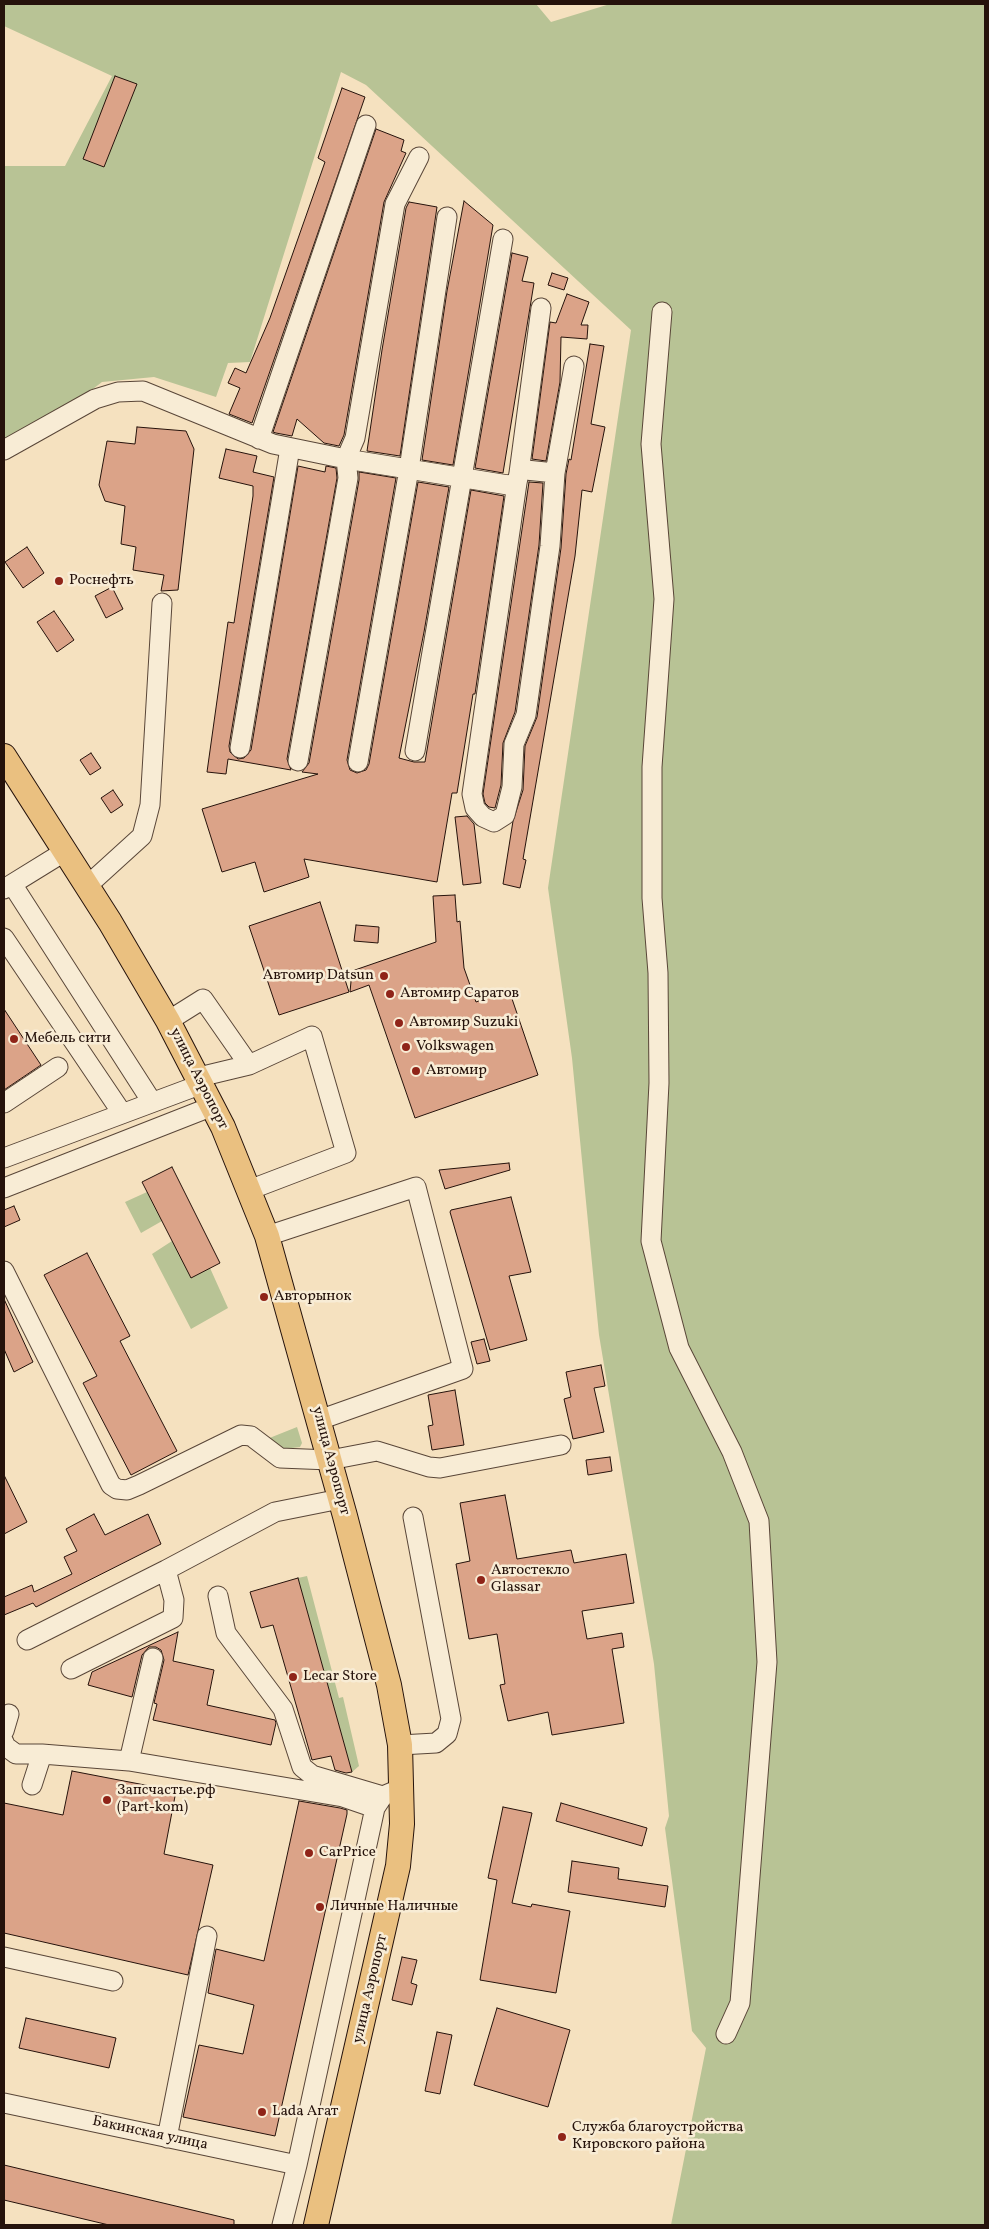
<!DOCTYPE html>
<meta charset="utf-8">
<style>
body{margin:0}
#map{position:relative;width:989px;height:2229px;overflow:hidden;background:#f5e1bf;font-family:Vollkorn,serif}
canvas{display:block}
.frame{position:absolute;inset:0;border:5px solid #25120b;pointer-events:none}
</style>
<div id="map">
<canvas width="989" height="2229"></canvas>
<div class="frame"></div>
</div>
<script>
const ctx = document.querySelector('canvas').getContext('2d');
ctx.lineJoin = 'round';
function fillPath(path, color) {
  ctx.fillStyle = color;
  ctx.fill(path, 'evenodd');
}
function shape(rows) {
  const path = new Path2D();
  for (const r of rows) {
    path.moveTo(r[0], r[1]);
    for (let i = 2; i < r.length; i += 2) path.lineTo(r[i], r[i + 1]);
  }
  return path;
}
function trace(path, color, width, dash) {
  ctx.strokeStyle = color;
  ctx.lineWidth = width;
  ctx.lineCap = dash ? 'butt' : 'round';
  ctx.setLineDash(dash || []);
  ctx.stroke(path);
}
function write(font, color, halo, rows, align = 'center') {
  ctx.font = font + ' Vollkorn,serif';
  ctx.lineWidth = 5;
  ctx.setLineDash([]);
  ctx.textBaseline = 'middle';
  ctx.strokeStyle = halo;
  ctx.fillStyle = color;
  for (const [text, x, y, turn = 0] of rows) {
    ctx.save();
    ctx.translate(x, y);
    ctx.rotate((+turn || 0) * Math.PI / 180);
    ctx.textAlign = isNaN(turn) ? turn : align;
    if (halo) ctx.strokeText(text, 0, 0);
    ctx.fillText(text, 0, 0);
    ctx.restore();
  }
}
const green = shape([
 [4,4,536,4,551,22,610,4,985,4,985,2225,671,2225,706,2048,692,2031,665,1828,669,1816,654,1664,599,1335,572,1058,548,888,631,330,366,85,341,72,250,362,228,363,216,397,154,377,102,382,64,411,4,441,4,166,65,166,112,76,4,26],
 [147,1192,162,1221,141,1233,125,1202],
 [172,1241,210,1268,228,1308,191,1329,152,1254],
 [297,1427,302,1443,300,1447,284,1449,262,1441],
 [307,1576,339,1698,343,1697,359,1766,352,1772,298,1578]
]);
const building = shape([
 [115,76,137,84,104,167,83,159,115,76],
 [342,88,365,97,252,423,229,414,240,388,228,383,235,368,246,373,270,318,325,162,318,158,342,88],
 [376,129,404,140,401,151,406,153,384,202,344,435,339,446,324,443,297,419,292,436,276,433,273,432,376,129],
 [464,201,493,225,453,465,422,460,447,291,464,201],
 [409,202,437,207,400,456,367,451,382,350,406,208,409,202],
 [512,253,528,257,522,281,534,283,503,473,475,468,512,253],
 [552,273,568,278,564,290,548,285,552,273],
 [567,294,589,302,581,325,588,325,587,339,561,337,560,382,546,461,532,459,550,322,556,323,567,294],
 [590,344,604,346,591,424,605,427,592,492,582,490,575,556,523,859,526,860,520,888,503,884,513,821,523,790,525,746,537,717,561,548,566,474,569,459,571,460,590,344],
 [137,427,186,431,194,449,178,590,161,591,164,575,133,570,136,547,121,544,125,506,105,501,99,485,107,441,135,444,137,427],
 [226,449,257,456,253,472,274,477,229,746,230,752,238,759,244,758,251,750,298,466,325,472,326,466,336,468,337,478,287,759,291,770,228,759,226,774,207,772,228,622,234,623,253,496,253,486,219,478,226,449],
 [359,472,396,478,347,760,350,770,357,773,366,770,369,764,418,482,449,487,424,632,399,758,414,762,425,762,471,490,504,496,475,694,473,694,457,793,452,793,437,882,304,859,309,877,264,892,255,862,222,872,202,809,318,774,302,772,309,763,359,480,359,472],
 [529,482,543,483,539,545,515,712,503,743,501,785,495,808,489,807,485,803,483,794,529,482],
 [27,547,44,573,23,588,5,562,27,547],
 [112,587,123,609,106,618,95,596,112,587],
 [54,611,74,640,57,652,37,622,54,611],
 [91,753,101,768,90,775,80,760,91,753],
 [113,790,123,805,111,813,101,798,113,790],
 [467,816,474,824,481,883,463,885,455,817,467,816],
 [455,895,457,922,460,921,464,968,476,1002,509,990,538,1075,415,1118,369,985,350,992,352,971,436,942,433,896,455,895],
 [320,902,349,992,279,1015,249,926,320,902],
 [356,925,379,927,378,943,354,941,356,925],
 [4,1009,41,1065,4,1090,4,1009],
 [509,1163,510,1170,445,1189,439,1170,509,1163],
 [172,1167,220,1263,191,1278,142,1182,172,1167],
 [511,1197,531,1272,509,1276,527,1340,490,1350,450,1212,451,1210,511,1197],
 [14,1206,20,1220,4,1227,4,1210,14,1206],
 [87,1253,130,1336,120,1341,177,1451,131,1475,83,1383,97,1376,44,1275,87,1253],
 [4,1299,33,1362,14,1372,4,1349,4,1299],
 [484,1339,490,1361,477,1364,471,1342,484,1339],
 [601,1365,605,1386,594,1388,604,1432,573,1439,564,1399,571,1397,566,1372,601,1365],
 [455,1390,464,1445,432,1450,428,1426,433,1425,428,1395,455,1390],
 [610,1457,612,1471,588,1475,586,1460,610,1457],
 [4,1475,27,1522,4,1534,4,1475],
 [505,1495,517,1559,571,1550,574,1563,626,1554,634,1603,582,1611,587,1639,622,1633,624,1647,612,1649,624,1723,552,1735,548,1712,508,1721,500,1685,505,1684,497,1634,469,1639,456,1564,470,1561,460,1503,505,1495],
 [94,1514,105,1535,148,1514,161,1544,36,1607,33,1603,4,1615,4,1597,32,1585,34,1592,72,1574,64,1557,77,1551,66,1529,94,1514],
 [298,1578,352,1772,346,1773,335,1770,331,1756,312,1760,273,1625,261,1628,250,1592,298,1578],
 [178,1632,173,1661,214,1670,207,1705,275,1720,276,1723,271,1745,153,1720,157,1704,154,1703,164,1660,161,1650,156,1647,149,1647,142,1655,132,1697,88,1685,92,1672,178,1632],
 [72,1771,176,1791,164,1854,213,1865,188,1975,4,1933,4,1803,63,1815,72,1771],
 [299,1801,340,1808,347,1810,347,1814,275,2136,183,2117,199,2045,243,2054,254,2005,208,1993,216,1949,264,1961,299,1801],
 [561,1803,647,1828,642,1846,556,1821,561,1803],
 [503,1807,532,1813,512,1903,531,1907,532,1904,570,1911,556,1993,480,1980,497,1880,488,1878,503,1807],
 [572,1861,619,1868,618,1879,668,1886,665,1907,568,1892,572,1861],
 [402,1957,417,1960,411,1983,417,1985,412,2005,392,2000,402,1957],
 [497,2008,570,2030,548,2107,474,2085,497,2008],
 [26,2018,116,2038,109,2068,19,2048,26,2018],
 [437,2032,452,2035,440,2094,425,2091,437,2032],
 [4,2165,234,2220,234,2225,109,2225,4,2200,4,2165]
]);
const minor = shape([
 [662,312,651,444,664,599,652,767,652,898,658,973,659,1083,651,1241,679,1348,732,1452,759,1521,767,1662,740,2003,726,2034],
 [259,439,366,125],
 [4,450,95,399,118,392,143,391,273,444,346,459,508,485,517,483,519,473,526,470,555,473],
 [519,473,541,308],
 [517,483,472,794,475,808,483,817,494,822,505,815,512,787,514,744,526,715,550,546,555,473,574,366],
 [240,748,290,448],
 [415,751,503,239],
 [298,761,348,478,346,459,355,438,395,204,419,157],
 [358,762,409,469,447,217],
 [12,884,152,1102],
 [87,886,142,836,150,805,162,603],
 [4,889,64,852],
 [4,938,122,1113],
 [168,1021,203,999,249,1065],
 [199,1077,249,1065,312,1036,346,1153,249,1190],
 [4,1103,58,1067],
 [4,1158,202,1084],
 [4,1188,213,1106],
 [267,1236,416,1187,463,1369,319,1420],
 [4,1271,111,1485,117,1489,127,1490,139,1485,241,1435,251,1436,280,1458,330,1460,377,1451,429,1467,440,1468,561,1445],
 [218,1596,226,1633,283,1709,302,1767,312,1775,383,1796],
 [27,1640,166,1570,275,1512,340,1499],
 [71,1669,173,1618,174,1600,166,1570],
 [4,1731,9,1714],
 [4,1742,5,1746,16,1754,42,1754],
 [400,1745,436,1743,447,1734,451,1719,413,1517],
 [129,1761,153,1658],
 [32,1785,42,1754,129,1761,343,1797,375,1808],
 [4,1957,113,1981],
 [4,2103,297,2165],
 [167,2138,207,1936],
 [282,2225,297,2165,375,1808,383,1796,402,1788]
]);
const major = shape([
 [4,756,110,922,168,1021,223,1127,267,1236,345,1516,389,1685,400,1745,402,1824,398,1866,316,2225]
]);
const markers = [
 [59,581,5,"#8f2418"],
 [384,976,5,"#8f2418"],
 [390,994,5,"#8f2418"],
 [399,1023,5,"#8f2418"],
 [14,1039,5,"#8f2418"],
 [406,1047,5,"#8f2418"],
 [416,1071,5,"#8f2418"],
 [264,1297,5,"#8f2418"],
 [481,1580,5,"#8f2418"],
 [293,1677,5,"#8f2418"],
 [107,1800,5,"#8f2418"],
 [309,1853,5,"#8f2418"],
 [320,1907,5,"#8f2418"],
 [262,2112,5,"#8f2418"],
 [562,2137,5,"#8f2418"]
];
const poiNames = [
 ["Роснефть",69,581],
 ["Автомир Datsun",374,976,"right"],
 ["Автомир Саратов",400,994],
 ["Автомир Suzuki",409,1023],
 ["Мебель сити",24,1039],
 ["Volkswagen",416,1047],
 ["Автомир",426,1071],
 ["Авторынок",274,1297],
 ["Автостекло",491,1571],
 ["Glassar",491,1588],
 ["Lecar Store",303,1677],
 ["Запсчастье.рф",117,1791],
 ["(Part-kom)",117,1808],
 ["CarPrice",319,1853],
 ["Личные Наличные",330,1907],
 ["Lada Агат",272,2112],
 ["Служба благоустройства",572,2128],
 ["Кировского района",572,2145]
];
const streetNames = [
 ["улица Аэропорт",198,1079,63],
 ["улица Аэропорт",330,1461,75],
 ["улица Аэропорт",371,1989,-77],
 ["Бакинская улица",150,2134,12]
];
fillPath(green, '#b8c395');
fillPath(building, '#dba388');
trace(building, '#25120b', 1);
trace(minor, '#594638', 21);
trace(major, '#25120b', 26);
trace(minor, '#f8ecd5', 19);
trace(major, '#eac080', 24);
for (const [x, y, r, color] of markers) {
  const dot = new Path2D();
  dot.arc(x, y, r, 0, 2 * Math.PI);
  ctx.fillStyle = color;
  ctx.fill(dot);
  trace(dot, '#f8ecd5', 2);
}
write('15px', '#25120b', '#f8ecd5', poiNames, 'left');
write('15px', '#25120b', '#f8ecd5', streetNames);
</script>
